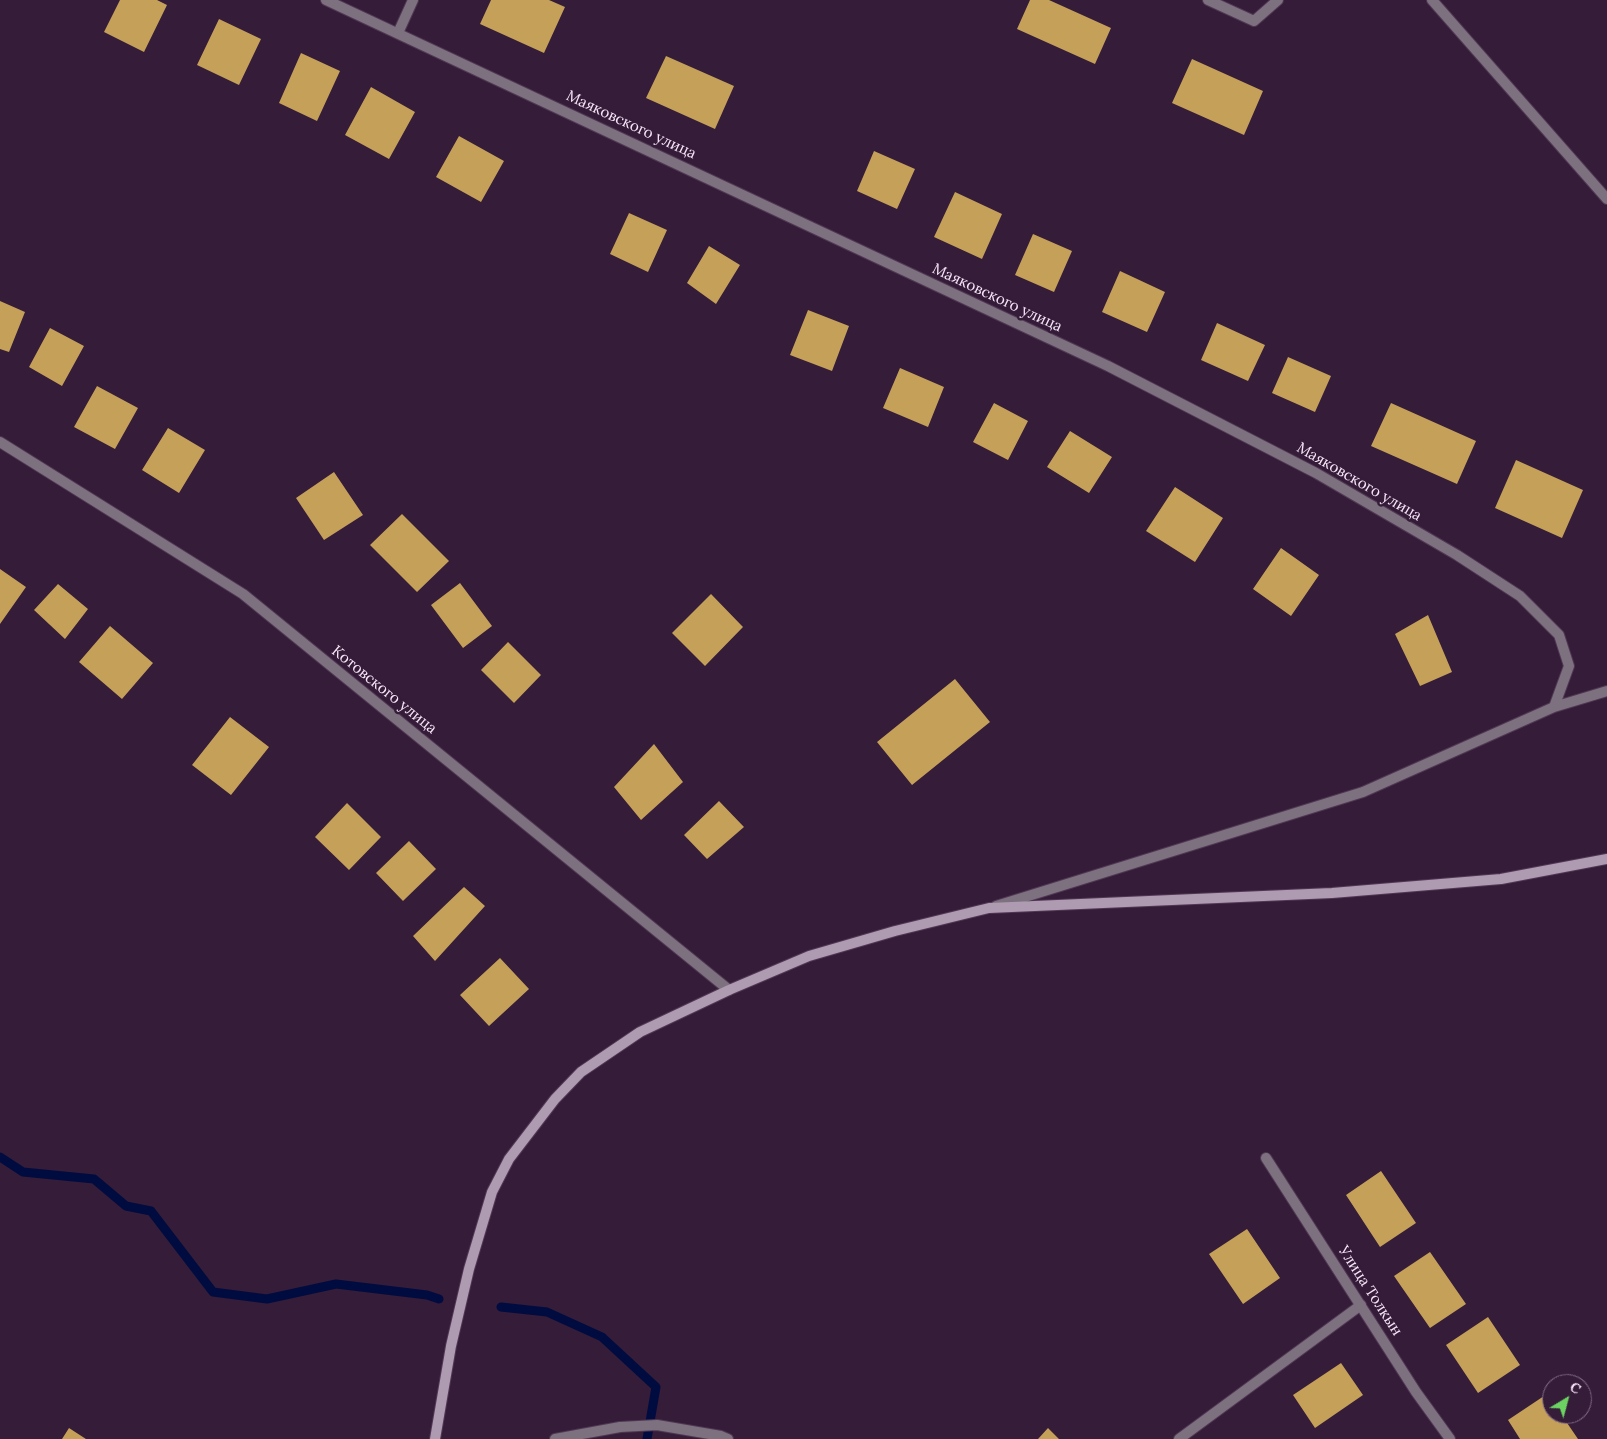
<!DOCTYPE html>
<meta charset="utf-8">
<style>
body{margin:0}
#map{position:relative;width:1607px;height:1439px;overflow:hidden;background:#351c39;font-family:Lora,serif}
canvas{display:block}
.north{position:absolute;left:1542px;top:1374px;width:50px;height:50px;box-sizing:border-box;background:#351c39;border:1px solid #836d86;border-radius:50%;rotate:37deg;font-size:14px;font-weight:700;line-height:20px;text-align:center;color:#f7e6f9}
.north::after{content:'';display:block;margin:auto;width:18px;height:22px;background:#6cd362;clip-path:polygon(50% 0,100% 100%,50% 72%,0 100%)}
</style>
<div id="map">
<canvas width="1607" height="1439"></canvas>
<div class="north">С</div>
</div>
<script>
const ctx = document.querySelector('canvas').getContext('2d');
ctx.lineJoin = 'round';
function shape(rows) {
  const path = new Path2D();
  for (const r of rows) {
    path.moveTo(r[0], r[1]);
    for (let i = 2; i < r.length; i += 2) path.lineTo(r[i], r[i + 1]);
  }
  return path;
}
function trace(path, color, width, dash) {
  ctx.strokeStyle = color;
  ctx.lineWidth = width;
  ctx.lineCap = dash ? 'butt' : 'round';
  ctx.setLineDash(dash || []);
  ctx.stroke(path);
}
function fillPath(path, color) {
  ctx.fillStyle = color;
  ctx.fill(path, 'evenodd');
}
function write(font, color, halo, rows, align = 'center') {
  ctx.font = font + ' Lora,serif';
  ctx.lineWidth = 5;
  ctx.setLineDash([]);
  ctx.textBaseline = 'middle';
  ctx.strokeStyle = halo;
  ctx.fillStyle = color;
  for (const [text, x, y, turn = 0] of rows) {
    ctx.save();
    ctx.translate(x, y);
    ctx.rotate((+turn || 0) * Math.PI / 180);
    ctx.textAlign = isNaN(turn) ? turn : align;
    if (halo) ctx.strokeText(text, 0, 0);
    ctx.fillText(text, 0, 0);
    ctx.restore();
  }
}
const stream = shape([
 [0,1157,23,1172,94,1179,126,1206,151,1211,213,1292,267,1299,336,1284,427,1295,439,1299],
 [501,1307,547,1312,602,1337,656,1387,647,1439]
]);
const building = shape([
 [120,0,157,0,167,5,144,52,104,32],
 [491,0,549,0,565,7,544,53,480,24],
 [1030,0,1049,0,1111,28,1095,64,1017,29],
 [219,19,261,39,239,85,197,65],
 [301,53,340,71,317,121,279,103],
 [666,56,734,86,715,129,646,98],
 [1192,59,1263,91,1244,135,1172,103],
 [371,87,415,112,389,159,345,135],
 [459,136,504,161,481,202,436,177],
 [874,151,915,169,897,209,857,191],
 [955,192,1002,214,982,259,934,237],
 [629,213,667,230,648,272,610,254],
 [1033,234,1072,251,1054,292,1015,275],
 [709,246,740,265,716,304,687,283],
 [1120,271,1165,292,1147,332,1102,312],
 [0,301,25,312,9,352,0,349],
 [808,310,849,326,832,371,790,355],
 [1217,323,1265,345,1248,381,1201,360],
 [50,328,84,346,62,386,29,367],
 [1288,357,1331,376,1315,412,1272,393],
 [900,368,944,387,928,427,883,408],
 [97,386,138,408,115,449,74,427],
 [994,403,1028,421,1008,460,973,442],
 [1391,403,1476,441,1457,484,1371,446],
 [168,428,205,450,179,493,142,470],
 [1070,431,1112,457,1089,493,1047,467],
 [1516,460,1583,490,1562,538,1495,508],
 [334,472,363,515,324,540,296,498],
 [1175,487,1223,518,1195,562,1146,531],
 [402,514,449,561,417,592,370,545],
 [1281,548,1319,575,1291,616,1253,589],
 [0,569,26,587,0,624],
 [460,583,492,626,463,648,431,605],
 [58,584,88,609,65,639,34,610],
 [711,594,743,627,705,666,672,633],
 [1428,615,1452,672,1420,686,1395,634],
 [110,626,153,663,122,699,79,662],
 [508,642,541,675,514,703,481,670],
 [955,679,990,722,912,785,877,742],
 [230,717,269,747,231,795,192,765],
 [654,744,683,782,641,820,614,787],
 [719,801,744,827,707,859,684,835],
 [347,803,381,837,349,870,315,837],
 [409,841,436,869,403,901,376,873],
 [464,887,485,906,435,961,413,936],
 [500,958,529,989,489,1026,460,995],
 [1381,1171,1416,1223,1380,1247,1346,1195],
 [1247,1229,1280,1278,1243,1304,1209,1254],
 [1430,1252,1466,1304,1430,1328,1394,1276],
 [1488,1317,1520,1365,1478,1393,1446,1345],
 [1341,1363,1363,1395,1315,1428,1293,1395],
 [1547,1394,1552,1401,1552,1414,1561,1414,1578,1439,1520,1439,1508,1420],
 [69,1428,86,1439,62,1439],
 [1048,1428,1059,1439,1038,1439]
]);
const lane = shape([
 [1179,1439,1361,1305]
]);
const street = shape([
 [326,0,1108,366,1316,473,1457,555,1520,596,1559,635,1569,666,1554,707],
 [1208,0,1254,21,1278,0],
 [1432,0,1607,199],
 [398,33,413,0],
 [0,442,243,594,729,990],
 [996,906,1363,792,1554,707,1607,691],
 [1266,1158,1416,1392,1450,1439],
 [555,1439,620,1427,657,1425,721,1436,728,1439]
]);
const secondary = shape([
 [435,1439,451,1346,469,1269,492,1192,509,1159,555,1099,581,1072,640,1032,729,990,809,956,895,931,989,908,1332,893,1501,879,1607,859]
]);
const streetNames = [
 ["Маяковского улица",631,125,25],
 ["Маяковского улица",997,298,25],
 ["Маяковского улица",1359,482,30],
 ["Котовского улица",384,690,39],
 ["Улица Толкын",1370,1291,57]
];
trace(stream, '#000c3f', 9);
fillPath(building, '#c5a059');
trace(lane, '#503854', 12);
trace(street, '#503854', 12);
trace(secondary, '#503854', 12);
trace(lane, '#7d707f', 10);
trace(street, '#7d707f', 10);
trace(secondary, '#ae9ab1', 10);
write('15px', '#f7e6f9', '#351c39', streetNames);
</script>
